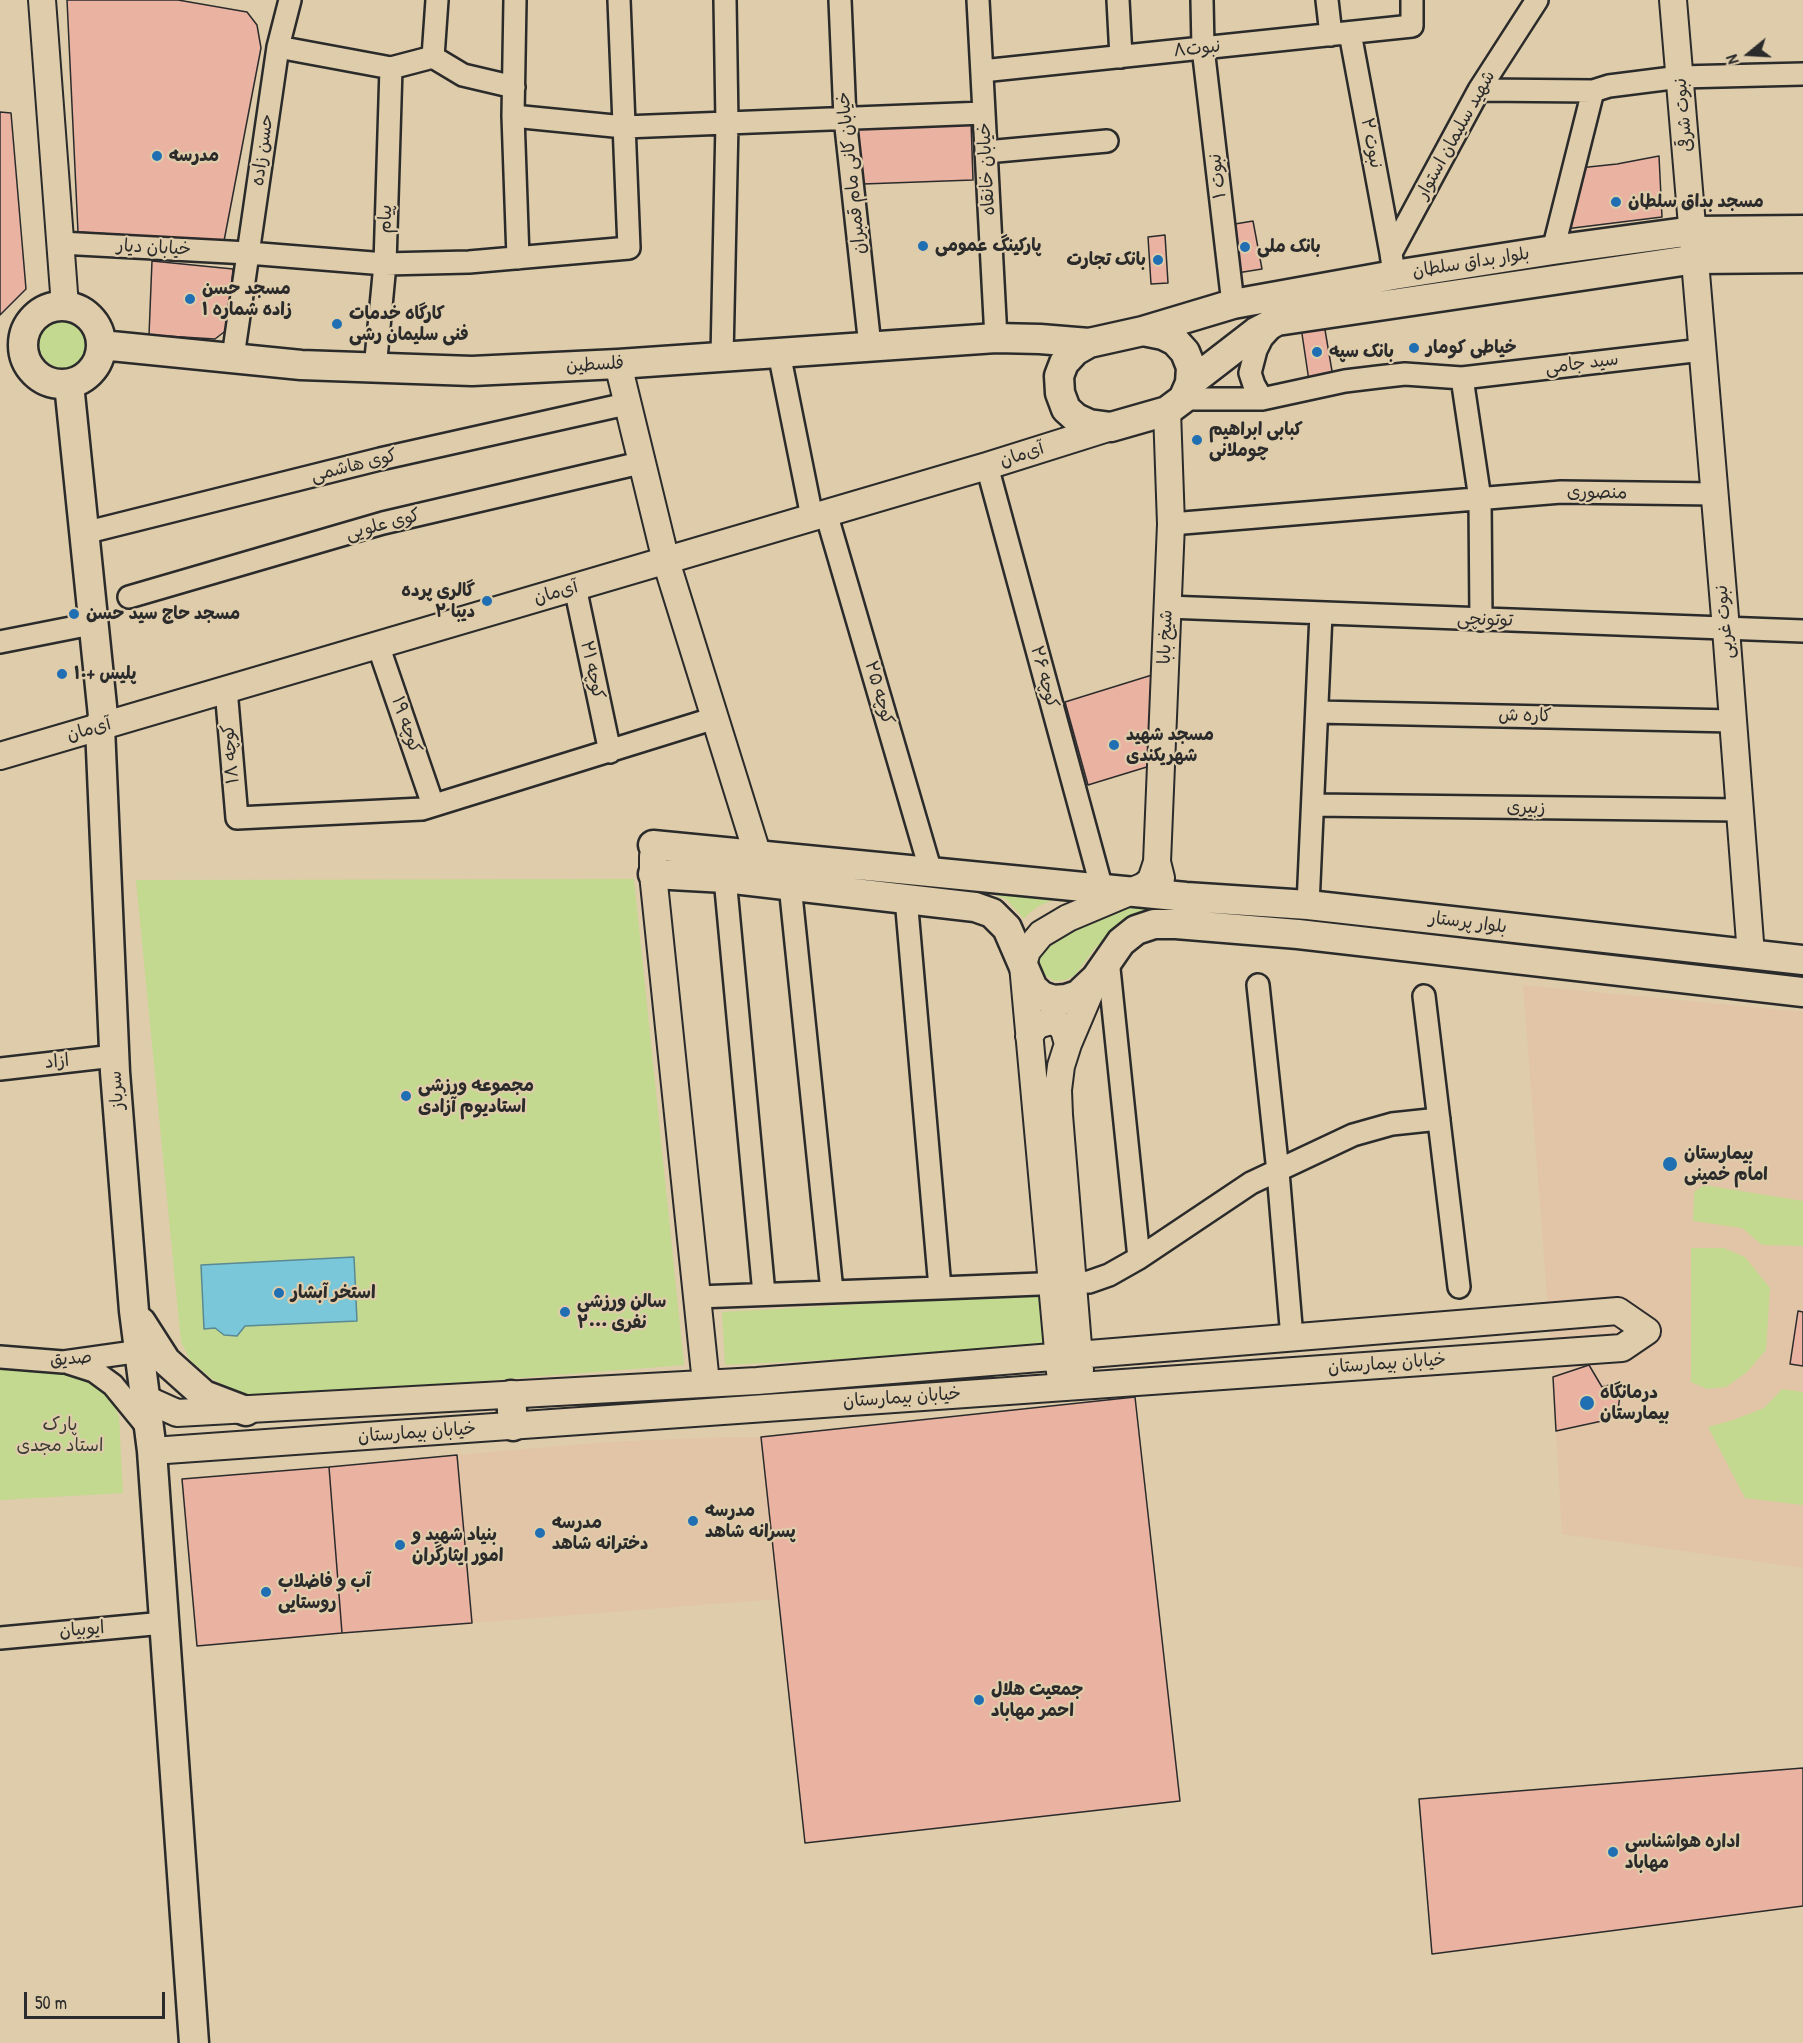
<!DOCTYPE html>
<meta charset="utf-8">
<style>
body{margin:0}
#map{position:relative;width:1803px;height:2043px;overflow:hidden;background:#deccaa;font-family:"Patrick Hand",sans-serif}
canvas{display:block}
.north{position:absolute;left:1719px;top:24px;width:60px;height:60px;-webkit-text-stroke:4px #deccaa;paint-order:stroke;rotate:252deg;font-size:16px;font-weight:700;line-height:24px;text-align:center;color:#2b2b2b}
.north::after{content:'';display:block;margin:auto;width:21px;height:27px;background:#2b2b2b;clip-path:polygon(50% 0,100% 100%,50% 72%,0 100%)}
.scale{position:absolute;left:24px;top:1992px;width:141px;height:27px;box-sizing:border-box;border:3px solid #2b2b2b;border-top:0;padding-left:8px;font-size:18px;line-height:21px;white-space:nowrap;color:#2b2b2b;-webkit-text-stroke:4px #deccaa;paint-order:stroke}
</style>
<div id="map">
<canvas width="1803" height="2043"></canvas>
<div class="north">N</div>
<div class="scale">50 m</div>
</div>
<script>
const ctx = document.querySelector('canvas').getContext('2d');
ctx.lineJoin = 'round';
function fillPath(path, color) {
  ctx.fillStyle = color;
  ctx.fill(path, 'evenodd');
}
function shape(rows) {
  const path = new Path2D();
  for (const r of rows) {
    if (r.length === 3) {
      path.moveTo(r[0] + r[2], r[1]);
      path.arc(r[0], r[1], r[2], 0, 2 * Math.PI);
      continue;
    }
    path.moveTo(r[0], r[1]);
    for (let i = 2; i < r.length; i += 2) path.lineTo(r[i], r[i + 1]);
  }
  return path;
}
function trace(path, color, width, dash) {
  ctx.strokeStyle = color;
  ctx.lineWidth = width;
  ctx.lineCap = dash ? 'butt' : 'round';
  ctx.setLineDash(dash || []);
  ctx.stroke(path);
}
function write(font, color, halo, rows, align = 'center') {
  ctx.font = font + ' "Patrick Hand","Playpen Sans Arabic",sans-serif';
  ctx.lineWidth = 4.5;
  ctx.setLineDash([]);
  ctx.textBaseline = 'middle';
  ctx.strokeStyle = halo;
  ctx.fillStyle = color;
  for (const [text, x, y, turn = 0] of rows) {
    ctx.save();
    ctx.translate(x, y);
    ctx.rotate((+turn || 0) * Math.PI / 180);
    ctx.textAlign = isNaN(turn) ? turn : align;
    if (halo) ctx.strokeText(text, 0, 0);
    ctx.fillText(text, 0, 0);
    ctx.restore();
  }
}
const built = shape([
 [1523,985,1803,1012,1803,1568,1562,1534,1550,1335],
 [727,1437,761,1437,778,1599,472,1623,457,1455,608,1442]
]);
const green = shape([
 [64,343,25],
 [634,879,684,1365,304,1395,255,1397,230,1389,211,1378,190,1360,181,1342,136,880],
 [982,889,1059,897,1039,906,1029,913,1024,919,1007,900],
 [1126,908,1156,909,1183,912,1117,927,1095,948,1075,975,1066,980,1054,981,1044,975,1037,964,1038,949,1093,915],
 [1704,1185,1803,1201,1803,1246,1762,1245,1742,1228,1693,1221,1694,1192],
 [1691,1248,1724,1248,1745,1257,1770,1288,1766,1350,1747,1372,1726,1387,1707,1389,1691,1382],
 [1046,1294,1051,1348,725,1365,722,1312],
 [0,1365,58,1371,86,1378,99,1385,111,1397,119,1417,123,1493,0,1500],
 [1782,1389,1803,1392,1803,1505,1745,1498,1708,1427,1733,1420,1764,1408]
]);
const water = shape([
 [354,1257,357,1321,245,1326,237,1336,224,1335,215,1328,204,1329,201,1265,354,1257]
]);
const building = shape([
 [67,0,178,0,247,12,257,25,261,48,224,241,78,232,67,0],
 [0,112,11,113,26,289,0,315,0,112],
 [971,121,973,180,863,184,853,127,971,121],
 [1659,156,1662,217,1565,229,1579,168,1617,164,1659,156],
 [1253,221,1262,269,1237,273,1229,225,1253,221],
 [1165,235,1168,283,1151,284,1148,237,1165,235],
 [152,261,233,269,228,329,215,339,149,335,152,261],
 [1324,324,1333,377,1309,381,1301,327,1324,324],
 [1152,675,1150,766,1088,785,1065,702,1152,675],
 [1798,1311,1803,1312,1803,1366,1790,1364,1798,1311],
 [1589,1365,1602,1387,1613,1384,1620,1395,1618,1410,1602,1421,1556,1431,1553,1377,1589,1365],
 [1135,1397,1180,1801,805,1843,761,1437,1135,1397],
 [457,1455,472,1623,342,1633,329,1467,457,1455],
 [329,1467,342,1633,197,1646,182,1479,329,1467],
 [1803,1768,1803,1906,1432,1954,1419,1799,1803,1768]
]);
const minor = shape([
 [515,0,513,116,518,258],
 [840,0,845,118,870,346],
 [978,0,996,338],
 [1118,0,1121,57],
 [1202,0,1203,48,1233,304],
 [1327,0,1331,35],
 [1350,33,1391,253],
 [278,47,391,68,433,57,463,75,514,87],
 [433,57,437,0],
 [982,71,1412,26,1412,0],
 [1479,90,1593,91,1609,86,1680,77,1803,74],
 [513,116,624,127,984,113],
 [986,152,1107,141],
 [60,243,248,253,385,264,469,262,629,248,619,0],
 [1553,250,1593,91],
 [1394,275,1391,253,1479,90,1537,0],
 [779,353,812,517],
 [233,357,278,47,290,0],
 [722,357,727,123,725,0],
 [375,369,385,264,391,68],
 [1462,378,1480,499,1481,620],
 [1183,399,1262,399,1345,381,1378,377,1405,374,1462,378,1702,350],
 [1262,399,1254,385,1250,373,1256,350,1262,338,1272,327],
 [987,466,1102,889],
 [826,513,931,872],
 [1171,524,1561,492,1715,494],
 [84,533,380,459,626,404],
 [575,587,610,752],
 [129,597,383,523,640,463],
 [1167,607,1803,631],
 [0,642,86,625],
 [378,645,433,805],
 [226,689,237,818,422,809,715,718],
 [1317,712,1733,721],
 [1313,805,1740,810],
 [725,878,764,1294],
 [790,885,832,1291],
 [906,898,940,1288,1089,1282,1109,1275,1139,1258,1251,1183,1353,1135,1392,1124,1439,1119],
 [1308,905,1321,614],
 [1108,959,1139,1258],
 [1258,985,1278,1172,1292,1338],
 [1424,996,1459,1287],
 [0,1069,114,1056],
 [697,1297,940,1288],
 [0,1357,63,1362,141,1351],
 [69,1363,94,1371,113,1385,149,1429],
 [0,1638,164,1623]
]);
const tertiary = shape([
 [42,0,65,306],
 [1673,0,1726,629,1751,955],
 [618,364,666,561,758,856],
 [0,756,987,466,1111,427],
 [653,856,653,874,706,1383],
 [1161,878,1157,862,1171,524,1167,411],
 [1029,1036,1037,1025,1051,1021,1059,1024,1064,1030,1068,1044],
 [1080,1370,1059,1115,1058,1090,1061,1066,1068,1044,1096,978],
 [1060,1372,1023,965,1027,951,1041,934,1068,918,1144,886,1151,880,1157,862],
 [146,1399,177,1413,757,1381,1618,1311,1647,1331,1622,1348,152,1451]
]);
const secondary = shape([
 [62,345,39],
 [1143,331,1233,304,1394,275,1553,250,1693,231,1803,230],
 [1143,331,1163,335,1175,341,1185,352,1191,367,1190,383,1183,399,1167,411,1111,427,1089,424,1076,418,1066,409,1060,393,1059,376,1064,363,1075,351,1089,343,1143,331],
 [101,345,301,365,472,371,618,364,996,338,1040,339,1089,343],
 [1190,383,1256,332,1277,321,1696,259,1803,258],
 [69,384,103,716,100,727,115,1072,134,1311,152,1451,194,2043],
 [653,845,1186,897,1308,905,1803,960],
 [653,874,725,878,975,907,992,913,1007,928,1033,988,1042,996,1053,1000,1066,999,1078,995,1096,978,1121,942,1136,930,1154,924,1176,924,1298,934,1803,992],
 [141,1322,166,1361,204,1395,246,1411],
 [511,1395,513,1426]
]);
const markers = [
 [157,156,6,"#1f6fb2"],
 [1616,202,6,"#1f6fb2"],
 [923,246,6,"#1f6fb2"],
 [1245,247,6,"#1f6fb2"],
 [1158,260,6,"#1f6fb2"],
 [190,299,6,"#1f6fb2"],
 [337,324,6,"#1f6fb2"],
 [1414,348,6,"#1f6fb2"],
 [1317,352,6,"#1f6fb2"],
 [1197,440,6,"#1f6fb2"],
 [487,601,6,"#1f6fb2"],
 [74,614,6,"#1f6fb2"],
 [62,674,6,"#1f6fb2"],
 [1114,745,6,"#1f6fb2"],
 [406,1096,6,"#1f6fb2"],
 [1670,1164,8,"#1f6fb2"],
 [279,1293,6,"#1f6fb2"],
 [565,1312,6,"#1f6fb2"],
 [1587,1403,8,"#1f6fb2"],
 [693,1521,6,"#1f6fb2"],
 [540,1533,6,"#1f6fb2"],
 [400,1545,6,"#1f6fb2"],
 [266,1592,6,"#1f6fb2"],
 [979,1700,6,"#1f6fb2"],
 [1613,1852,6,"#1f6fb2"]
];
const streetNames = [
 ["نبوت۸",1197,49,-6],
 ["نبوت شرقی",1684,115,-95],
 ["شهید سلیمان استوار",1456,135,-61],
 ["نبوت ۲",1371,143,79],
 ["حسن زاده",263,150,-82],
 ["خیابان خانقاه",987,169,-93],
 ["خیابان کانی مام قمبران",852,173,-96],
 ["نبوت ۱",1218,176,-97],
 ["پیام",386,219,-88],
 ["خیابان دیار",154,248,3],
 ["بلوار بداق سلطان",1471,263,-9],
 ["سید جامی",1582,364,-7],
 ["فلسطین",595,365,-3],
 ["آی‌مان",1022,455,-18],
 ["کوی هاشمی",354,466,-14],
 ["منصوری",1597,493,1],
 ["کوی علویی",383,525,-15],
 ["آی‌مان",556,593,-16],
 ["توتونچی",1485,620,2],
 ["نبوت غربی",1725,622,-95],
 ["شیخ بابا",1166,637,-88],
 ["کوچه ۲۱",592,670,78],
 ["کوچه ۲۶",1044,677,75],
 ["کوچه ۲۵",879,693,74],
 ["کاره ش",1525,716,1],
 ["کوچه ۱۹",406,725,71],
 ["آی‌مان",89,730,-16],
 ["کوچه ۱۸",231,754,-95],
 ["زبیری",1526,808,1],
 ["بلوار پرستار",1468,923,7],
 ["ازاد",57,1062,-6],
 ["سرباز",117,1090,-94],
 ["صدیق",71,1359,-4],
 ["خیابان بیمارستان",1387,1364,-4],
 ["خیابان بیمارستان",902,1398,-4],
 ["خیابان بیمارستان",417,1433,-4],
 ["ایوبیان",82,1630,-5]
];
const poiNames = [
 ["مدرسه",169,156],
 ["مسجد بداق سلطان",1628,202],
 ["پارکینگ عمومی",935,246],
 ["بانک ملی",1257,247],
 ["بانک تجارت",1146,260,"right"],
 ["مسجد حسن",202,289],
 ["زاده شماره ۱",202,310],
 ["کارگاه خدمات",349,314],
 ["فنی سلیمان رشی",349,335],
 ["خیاطی کومار",1426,348],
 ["بانک سپه",1329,352],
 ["کبابی ابراهیم",1209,430],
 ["چوملانی",1209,451],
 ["گالری پرده",475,591,"right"],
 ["دیبا ۲",475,612,"right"],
 ["مسجد حاج سید حسن",86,614],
 ["پلیس +۱۰",74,674],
 ["مسجد شهید",1126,735],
 ["شهریکندی",1126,756],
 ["مجموعه ورزشی",418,1086],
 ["استادیوم آزادی",418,1107],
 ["بیمارستان",1684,1154],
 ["امام خمینی",1684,1175],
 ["استخر آبشار",291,1293],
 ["سالن ورزشی",577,1302],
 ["۲۰۰۰ نفری",577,1323],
 ["درمانگاه",1600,1393],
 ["بیمارستان",1600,1414],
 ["مدرسه",705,1511],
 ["پسرانه شاهد",705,1532],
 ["مدرسه",552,1523],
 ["دخترانه شاهد",552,1544],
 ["بنیاد شهید و",412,1535],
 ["امور ایثارگران",412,1556],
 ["آب و فاضلاب",278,1582],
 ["روستایی",278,1603],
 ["جمعیت هلال",991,1690],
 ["احمر مهاباد",991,1711],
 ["اداره هواشناسی",1625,1842],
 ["مهاباد",1625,1863]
];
const parkNames = [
 ["پارک",60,1425],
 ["استاد مجدی",60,1446]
];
fillPath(built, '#e2c4a7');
fillPath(green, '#c2d98f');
fillPath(water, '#7ac7d9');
trace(water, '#5a8993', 1.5);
fillPath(building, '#eab2a1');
trace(building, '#2b2b2b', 1.5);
trace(minor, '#2b2b2b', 26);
trace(tertiary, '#2b2b2b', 30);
trace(secondary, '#2b2b2b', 33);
trace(minor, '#deccaa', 21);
trace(tertiary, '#deccaa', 26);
trace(secondary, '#deccaa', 28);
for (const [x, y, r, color] of markers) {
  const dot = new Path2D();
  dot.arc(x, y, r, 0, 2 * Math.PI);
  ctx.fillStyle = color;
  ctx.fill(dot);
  trace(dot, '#deccaa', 2);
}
write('18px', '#2b2b2b', '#deccaa', streetNames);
write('bold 18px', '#2b2b2b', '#deccaa', poiNames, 'left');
write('18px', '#3a3c35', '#deccaa', parkNames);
</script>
